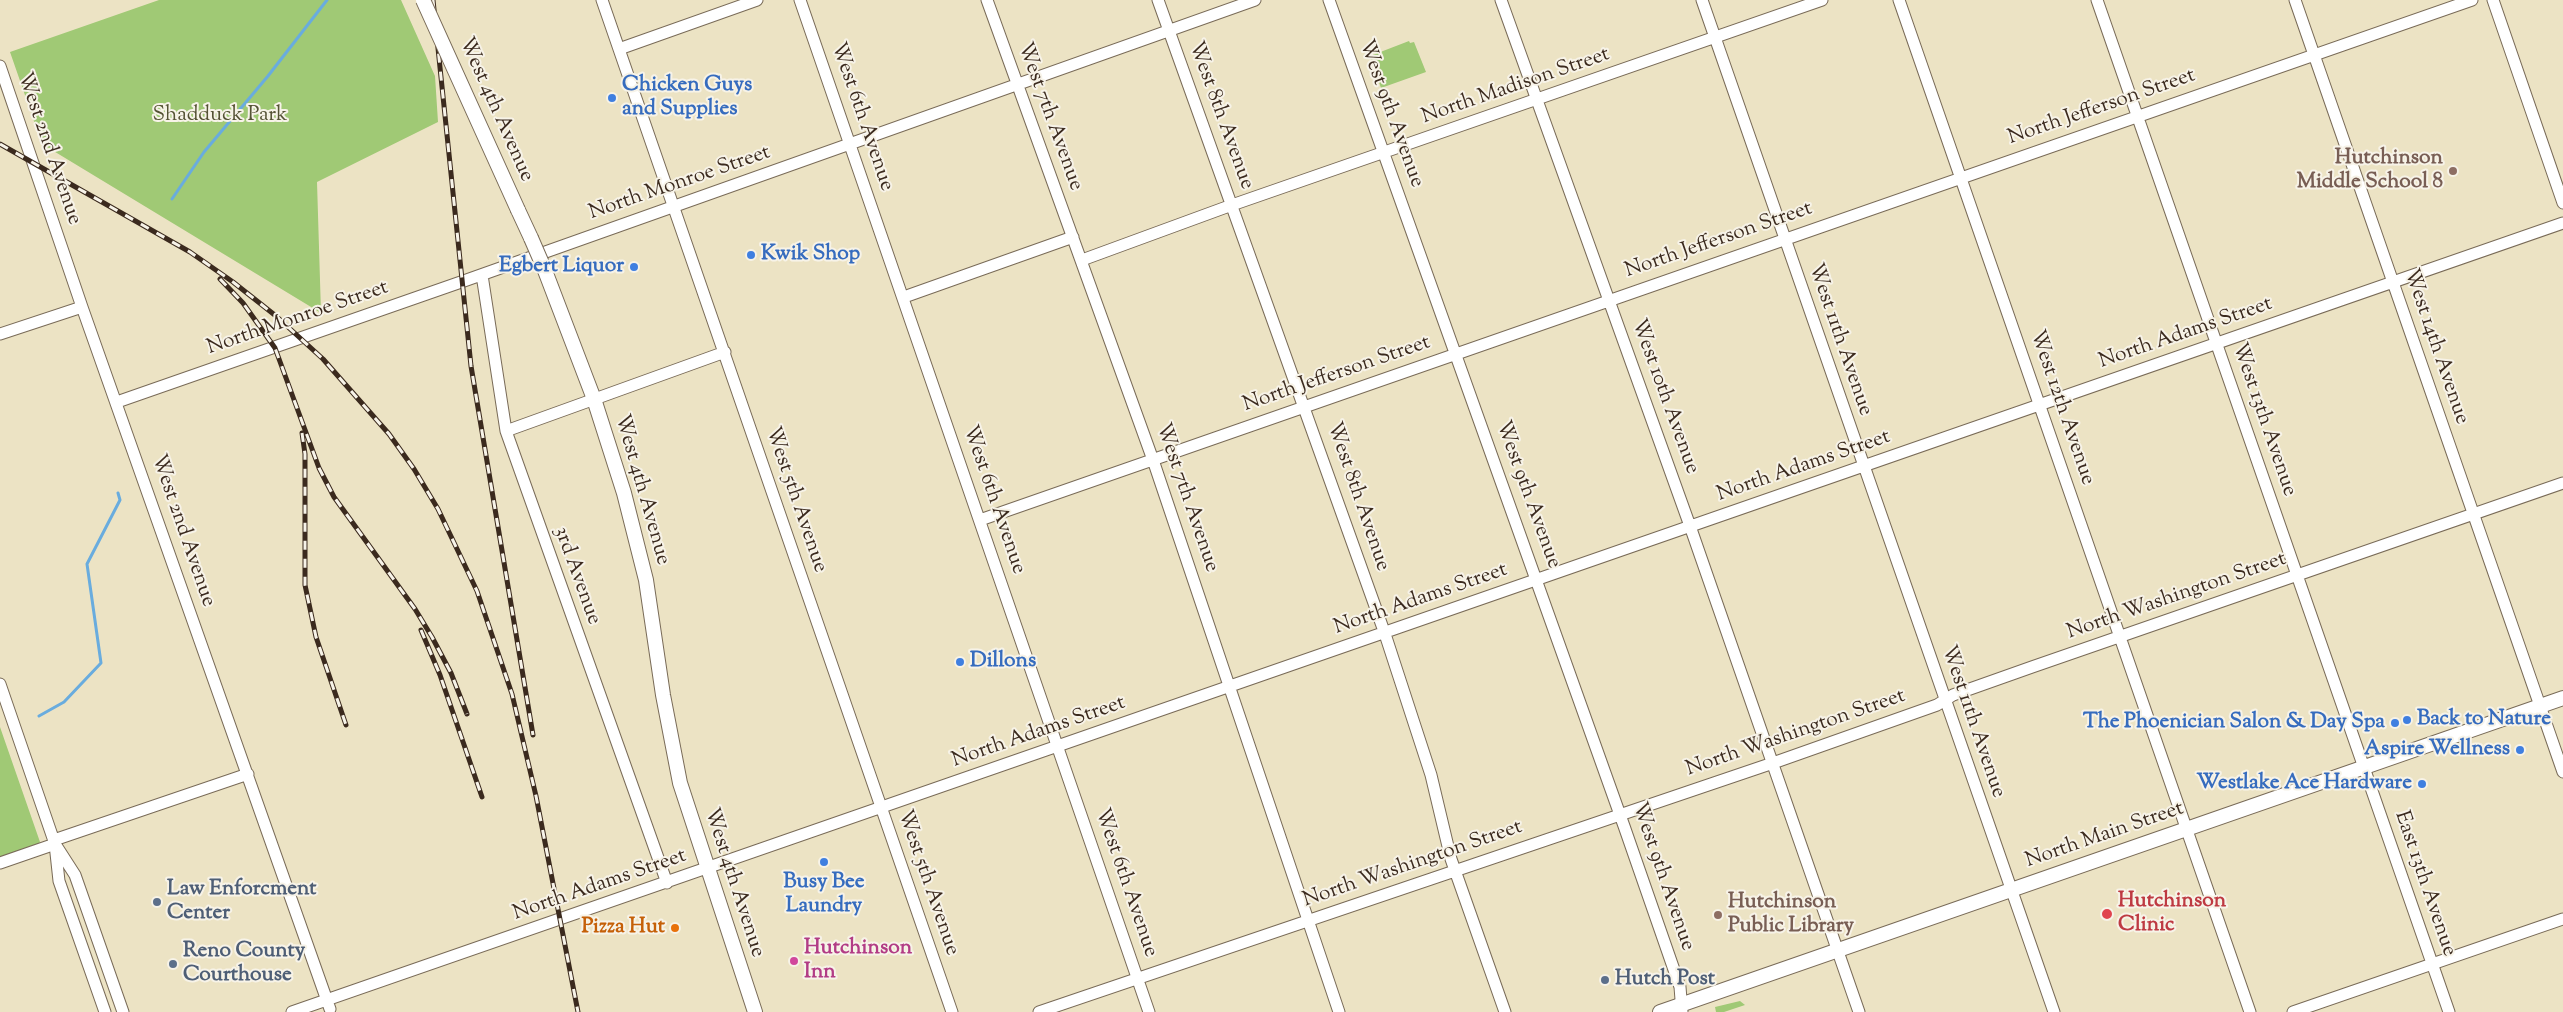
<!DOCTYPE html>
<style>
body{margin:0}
canvas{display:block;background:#ece3c4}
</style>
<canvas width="2563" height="1012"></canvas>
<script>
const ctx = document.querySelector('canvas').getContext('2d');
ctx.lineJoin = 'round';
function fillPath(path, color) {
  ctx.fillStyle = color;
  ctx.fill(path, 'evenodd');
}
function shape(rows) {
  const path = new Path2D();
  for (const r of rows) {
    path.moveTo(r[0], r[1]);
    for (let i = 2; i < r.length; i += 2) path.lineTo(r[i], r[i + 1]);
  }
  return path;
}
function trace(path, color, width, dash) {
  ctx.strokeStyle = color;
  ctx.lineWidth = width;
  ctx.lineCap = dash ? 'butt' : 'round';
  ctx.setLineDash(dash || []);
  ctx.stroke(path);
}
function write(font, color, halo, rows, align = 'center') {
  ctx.font = font + ' "Sorts Mill Goudy",serif';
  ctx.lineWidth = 4;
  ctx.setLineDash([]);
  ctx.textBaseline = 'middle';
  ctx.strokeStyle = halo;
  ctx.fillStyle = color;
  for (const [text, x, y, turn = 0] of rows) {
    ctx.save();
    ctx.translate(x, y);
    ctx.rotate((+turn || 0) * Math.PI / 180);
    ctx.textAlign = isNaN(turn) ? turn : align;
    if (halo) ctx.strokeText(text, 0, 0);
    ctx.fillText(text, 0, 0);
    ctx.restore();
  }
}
const green = shape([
 [159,0,401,0,435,76,438,122,317,182,321,313,42,144,10,52],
 [1409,41,1410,43,1414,42,1426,72,1381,88,1370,56],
 [0,727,40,842,38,845,0,858],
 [1740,1001,1745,1005,1724,1012,1716,1012,1715,1007]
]);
const stream = shape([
 [172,199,204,152,268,76,327,0],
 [39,716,64,702,101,663,87,564,120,500,118,493]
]);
const minor = shape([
 [602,0,952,1012],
 [800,0,1149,1012],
 [987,0,1153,460,1339,1012],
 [1158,0,1385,634,1431,775,1451,859,1505,1012],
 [1329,0,1624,826,1680,987,1682,1012],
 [1501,0,1690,526,1859,1012],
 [1702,0,2054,1012],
 [1899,0,2250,1012],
 [2097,0,2449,1012],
 [2295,0,2563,772],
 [2493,0,2563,203],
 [619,49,757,0],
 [0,66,82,307,330,1009],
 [1082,260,1232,205,1822,0],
 [482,275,506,431,667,883],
 [904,297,1073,237],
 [0,334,82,307],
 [117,402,461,282,1255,0],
 [506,431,725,352],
 [980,520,2472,0],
 [0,684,55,844,59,881,105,1012],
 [54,840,248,774],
 [57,847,75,875,123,1012],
 [0,863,55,844],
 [292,1012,2563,223],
 [1039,1012,1773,763,1937,705,1953,695,2032,667,2563,483],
 [2293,1012,2563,919]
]);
const major = shape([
 [518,210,531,238],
 [544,268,594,399,624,493,646,580,663,695,680,783,755,1012],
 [1660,1012,2563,698]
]);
const rail = shape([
 [433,0,471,366,533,735],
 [0,144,190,252,233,282,276,316,323,359,389,434,414,469,438,509,477,591,512,694,536,796,578,1012],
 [220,279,243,303,275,348,319,468,334,497,415,609,432,637,451,673,467,714],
 [302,433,305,454,305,585,316,637,346,725],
 [421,630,440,675,482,797]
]);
const majorBridge = shape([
 [423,0,518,210],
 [531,238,544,268]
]);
const markers = [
 [612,98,5,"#3f7fe0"],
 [2453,171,5,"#8d6e63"],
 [751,255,5,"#3f7fe0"],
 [634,267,5,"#3f7fe0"],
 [960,662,5,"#3f7fe0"],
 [2407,720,5,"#3f7fe0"],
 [2395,723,5,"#3f7fe0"],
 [2520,750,5,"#3f7fe0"],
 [2422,784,5,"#3f7fe0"],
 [824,862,5,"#3f7fe0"],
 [157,902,5,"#5c6f8a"],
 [2107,914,6,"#e0444e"],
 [1718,915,5,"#8d6e63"],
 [675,928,5,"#e8710a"],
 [794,961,5,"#d1479c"],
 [173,964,5,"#5c6f8a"],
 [1605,980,5,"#5c6f8a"]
];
const shopNames = [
 ["Chicken Guys",622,86],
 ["and Supplies",622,110],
 ["Kwik Shop",761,255],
 ["Egbert Liquor",624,267,"right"],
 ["Dillons",970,662],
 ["Back to Nature",2417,720],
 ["The Phoenician Salon & Day Spa",2385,723,"right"],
 ["Aspire Wellness",2510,750,"right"],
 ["Westlake Ace Hardware",2412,784,"right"],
 ["Busy Bee",824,883,"center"],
 ["Laundry",824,907,"center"]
];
const streetNames = [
 ["North Madison Street",1516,87,-19],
 ["North Jefferson Street",2102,108,-19],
 ["West 4th Avenue",495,110,66],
 ["West 9th Avenue",1390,114,70],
 ["West 8th Avenue",1220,116,70],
 ["West 6th Avenue",861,117,71],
 ["West 7th Avenue",1049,117,70],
 ["West 2nd Avenue",48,149,71],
 ["North Monroe Street",680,184,-19],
 ["North Jefferson Street",1719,241,-19],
 ["North Monroe Street",298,319,-19],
 ["North Adams Street",2186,334,-19],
 ["West 11th Avenue",1839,340,71],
 ["West 14th Avenue",2435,347,71],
 ["North Jefferson Street",1337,375,-19],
 ["West 10th Avenue",1664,397,70],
 ["West 12th Avenue",2061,408,71],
 ["West 13th Avenue",2263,420,71],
 ["North Adams Street",1804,467,-19],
 ["West 4th Avenue",641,490,74],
 ["West 9th Avenue",1527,495,70],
 ["West 8th Avenue",1357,497,71],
 ["West 7th Avenue",1186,498,71],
 ["West 5th Avenue",795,500,71],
 ["West 6th Avenue",993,500,71],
 ["West 2nd Avenue",182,531,71],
 ["3rd Avenue",576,576,70],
 ["North Washington Street",2177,597,-19],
 ["North Adams Street",1421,600,-19],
 ["West 11th Avenue",1972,722,71],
 ["North Adams Street",1039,733,-19],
 ["North Washington Street",1796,734,-19],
 ["North Main Street",2105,836,-19],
 ["North Washington Street",1413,865,-19],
 ["West 9th Avenue",1662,877,71],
 ["West 4th Avenue",733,883,72],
 ["West 5th Avenue",927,883,71],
 ["West 6th Avenue",1125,883,71],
 ["East 13th Avenue",2424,884,71],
 ["North Adams Street",600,886,-19]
];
const parkNames = [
 ["Shadduck Park",220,116]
];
const educationNames = [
 ["Hutchinson",2443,159],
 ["Middle School 8",2443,183],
 ["Hutchinson",1728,903,"left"],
 ["Public Library",1728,927,"left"]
];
const serviceNames = [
 ["Law Enforcment",167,890],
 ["Center",167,914],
 ["Reno County",183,952],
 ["Courthouse",183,976],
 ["Hutch Post",1615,980]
];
const healthNames = [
 ["Hutchinson",2118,902],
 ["Clinic",2118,926]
];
const foodNames = [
 ["Pizza Hut",665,928]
];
const hotelNames = [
 ["Hutchinson",804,949],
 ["Inn",804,973]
];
fillPath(green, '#a0c975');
trace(stream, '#69acde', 3);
trace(minor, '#796b58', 13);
trace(major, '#796b58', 16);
trace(minor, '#fff', 11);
trace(major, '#fff', 14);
trace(rail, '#3b2a1e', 5);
trace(rail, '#f7f3e8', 3, [9]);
trace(majorBridge, '#796b58', 16, []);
trace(majorBridge, '#fff', 14);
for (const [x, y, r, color] of markers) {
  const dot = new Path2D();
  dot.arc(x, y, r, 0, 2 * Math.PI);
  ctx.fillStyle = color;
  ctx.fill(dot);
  trace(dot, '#f7f3e8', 2);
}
write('bold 21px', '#366cbe', '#f7f3e8', shopNames, 'left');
write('21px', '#3b2a1e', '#f7f3e8', streetNames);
write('21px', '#545234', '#f7f3e8', parkNames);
write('bold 21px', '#785e54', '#f7f3e8', educationNames, 'right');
write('bold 21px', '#4e5e75', '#f7f3e8', serviceNames, 'left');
write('bold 21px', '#be3a42', '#f7f3e8', healthNames, 'left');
write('bold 21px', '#c56008', '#f7f3e8', foodNames, 'right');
write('bold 21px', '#b23c85', '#f7f3e8', hotelNames, 'left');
</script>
